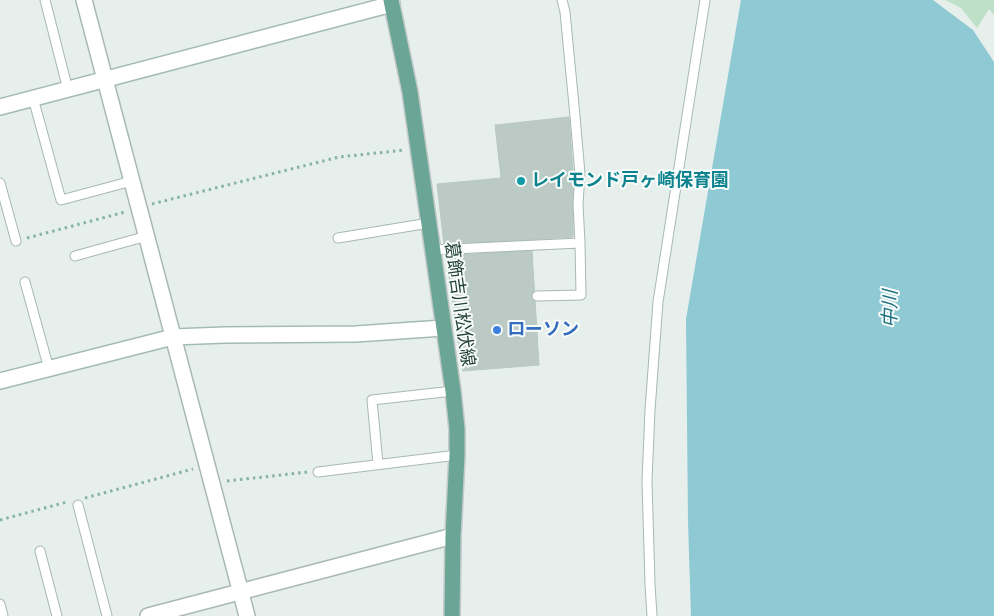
<!DOCTYPE html>
<meta charset="utf-8">
<style>
body{margin:0}
canvas{display:block;background:#e6efeb}
</style>
<canvas width="994" height="616"></canvas>
<script>
const ctx = document.querySelector('canvas').getContext('2d');
ctx.lineJoin = 'round';
function fillPath(path, color) {
  ctx.fillStyle = color;
  ctx.fill(path, 'evenodd');
}
function shape(rows) {
  const path = new Path2D();
  for (const r of rows) {
    path.moveTo(r[0], r[1]);
    for (let i = 2; i < r.length; i += 2) path.lineTo(r[i], r[i + 1]);
  }
  return path;
}
function trace(path, color, width, dash) {
  ctx.strokeStyle = color;
  ctx.lineWidth = width;
  ctx.lineCap = dash ? 'butt' : 'round';
  ctx.setLineDash(dash || []);
  ctx.stroke(path);
}
function write(font, color, halo, rows, align = 'center') {
  ctx.font = font + ' "Fira Sans","Noto Sans JP",sans-serif';
  ctx.lineWidth = 4;
  ctx.setLineDash([]);
  ctx.textBaseline = 'middle';
  ctx.strokeStyle = halo;
  ctx.fillStyle = color;
  for (const [text, x, y, turn = 0] of rows) {
    ctx.save();
    ctx.translate(x, y);
    ctx.rotate((+turn || 0) * Math.PI / 180);
    ctx.textAlign = isNaN(turn) ? turn : align;
    if (halo) ctx.strokeText(text, 0, 0);
    ctx.fillText(text, 0, 0);
    ctx.restore();
  }
}
const green = shape([
 [945,0,994,0,994,15,989,9,977,28,961,8]
]);
const water = shape([
 [741,0,933,0,973,30,994,62,994,616,691,616,688,522,686,319]
]);
const building = shape([
 [569,117,573,170,573,237,444,245,437,184,501,178,495,125,569,117],
 [532,250,539,365,463,371,446,256,532,250]
]);
const path = shape([
 [152,204,339,157,405,150],
 [27,238,125,212],
 [227,481,308,472],
 [85,498,193,469],
 [0,520,67,502]
]);
const lane = shape([
 [45,0,68,90],
 [33,98,61,200,132,181],
 [0,183,16,241],
 [338,238,429,223],
 [432,250,580,243,578,204,580,174,575,116,565,12,562,0],
 [75,256,147,236],
 [25,282,49,369],
 [537,296,581,295,580,243],
 [378,464,372,400,453,391],
 [318,472,457,455],
 [78,505,107,616],
 [40,551,57,616],
 [0,604,3,616],
 [652,616,650,584,647,481,650,410,658,302,705,0]
]);
const street = shape([
 [84,0,247,616],
 [148,616,453,536]
]);
const secondary = shape([
 [0,107,392,4],
 [0,381,173,337,225,335,356,334,443,328]
]);
const primary = shape([
 [391,0,410,92,453,391,457,429,457,455,453,536,452,616]
]);
const markers = [
 [521,181,5,"#0f9aa8"],
 [497,330,5,"#3f7fe0"]
];
const cultureNames = [
 ["レイモンド戸ヶ崎保育園",531,181]
];
const streetNames = [
 ["葛飾吉川松伏線",459,304,82]
];
const shopNames = [
 ["ローソン",507,330]
];
const waterNames = [
 ["中川",891,309,-89]
];
fillPath(green, '#bfe0c8');
fillPath(water, '#8ec9d4');
fillPath(building, '#bbcac4');
trace(building, '#b8c9c2', 1);
trace(lane, '#a8b8b2', 11);
trace(street, '#a8b8b2', 18);
trace(secondary, '#a4bbb3', 18);
trace(primary, '#c2cac8', 18);
trace(path, '#86b3a5', 3, [2.5, 4]);
trace(lane, '#fff', 9);
trace(street, '#fff', 15);
trace(secondary, '#fff', 15);
trace(primary, '#6aa596', 15);
for (const [x, y, r, color] of markers) {
  const dot = new Path2D();
  dot.arc(x, y, r, 0, 2 * Math.PI);
  ctx.fillStyle = color;
  ctx.fill(dot);
  trace(dot, '#f7fbf9', 2);
}
write('bold 18px', '#0d838f', '#f7fbf9', cultureNames, 'left');
write('18px', '#24423a', '#f7fbf9', streetNames);
write('bold 18px', '#366cbe', '#f7fbf9', shopNames, 'left');
write('italic 19px', '#1c6f80', '#f7fbf9', waterNames);
</script>
